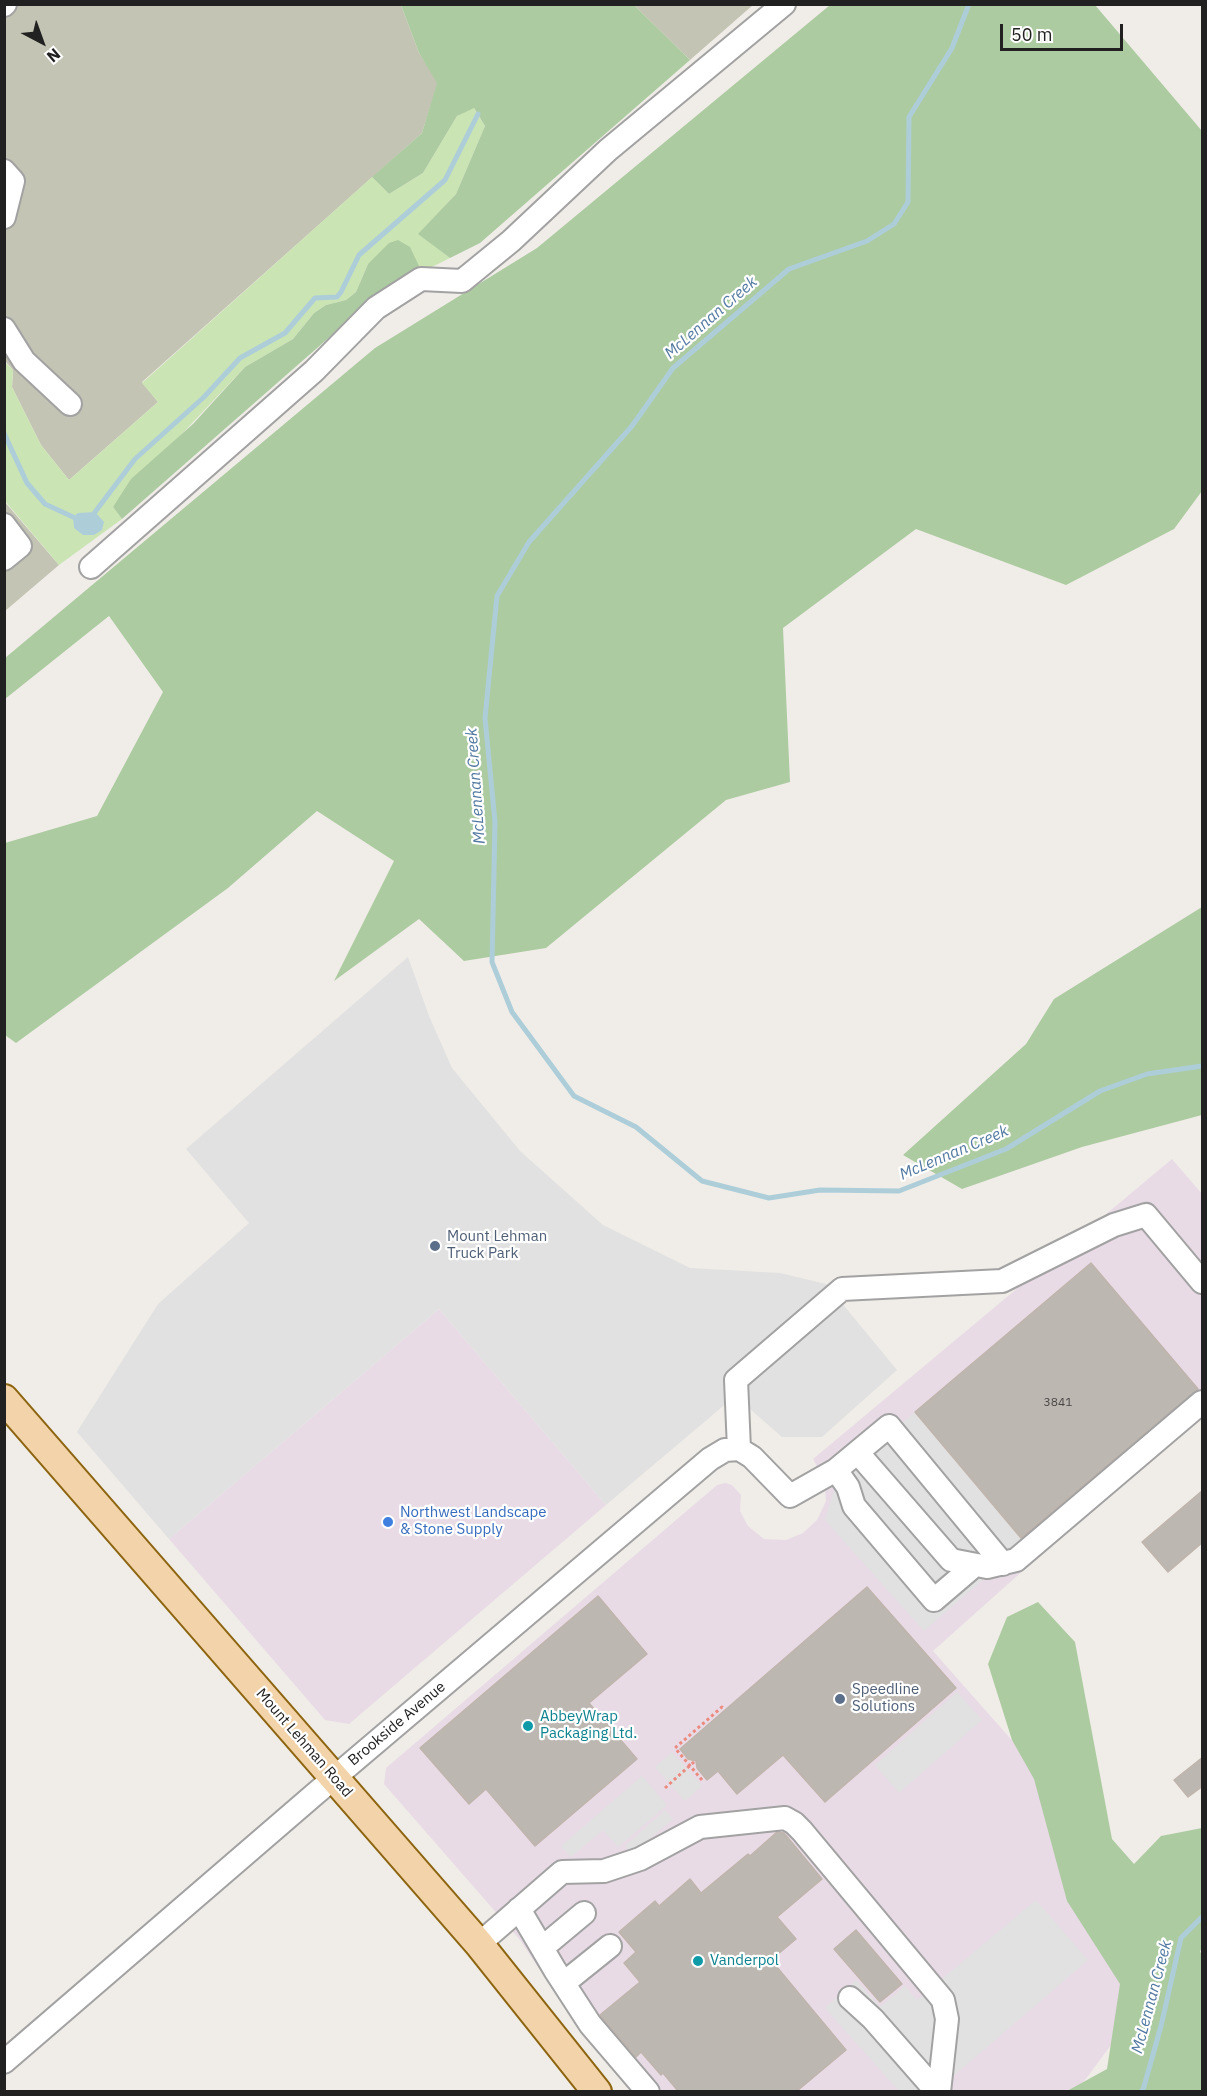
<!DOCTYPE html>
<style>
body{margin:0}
#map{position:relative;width:1207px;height:2096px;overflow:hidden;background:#f0ede8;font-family:"IBM Plex Sans",sans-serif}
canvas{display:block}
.frame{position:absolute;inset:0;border:6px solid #212121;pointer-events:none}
.north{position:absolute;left:12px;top:12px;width:60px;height:60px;-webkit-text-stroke:4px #fff;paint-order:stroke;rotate:139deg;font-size:16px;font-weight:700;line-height:24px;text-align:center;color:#212121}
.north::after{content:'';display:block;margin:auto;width:21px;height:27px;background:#212121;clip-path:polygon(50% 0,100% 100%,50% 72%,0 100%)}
.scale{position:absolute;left:1000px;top:24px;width:123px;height:27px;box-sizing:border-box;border:3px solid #212121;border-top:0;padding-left:8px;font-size:18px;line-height:21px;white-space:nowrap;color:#212121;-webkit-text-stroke:4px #fff;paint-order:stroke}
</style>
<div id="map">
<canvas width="1207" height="2096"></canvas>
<div class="frame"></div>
<div class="north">N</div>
<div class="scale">50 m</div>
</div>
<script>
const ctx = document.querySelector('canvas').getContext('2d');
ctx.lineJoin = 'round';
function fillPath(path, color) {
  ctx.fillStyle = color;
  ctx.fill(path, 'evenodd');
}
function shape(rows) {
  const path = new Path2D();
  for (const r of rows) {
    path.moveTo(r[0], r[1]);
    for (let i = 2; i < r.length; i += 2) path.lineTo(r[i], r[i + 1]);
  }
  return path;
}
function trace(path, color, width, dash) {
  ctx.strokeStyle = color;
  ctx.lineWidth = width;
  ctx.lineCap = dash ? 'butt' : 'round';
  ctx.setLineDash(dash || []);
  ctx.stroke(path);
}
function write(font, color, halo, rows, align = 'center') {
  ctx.font = font + ' "IBM Plex Sans",sans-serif';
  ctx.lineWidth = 4.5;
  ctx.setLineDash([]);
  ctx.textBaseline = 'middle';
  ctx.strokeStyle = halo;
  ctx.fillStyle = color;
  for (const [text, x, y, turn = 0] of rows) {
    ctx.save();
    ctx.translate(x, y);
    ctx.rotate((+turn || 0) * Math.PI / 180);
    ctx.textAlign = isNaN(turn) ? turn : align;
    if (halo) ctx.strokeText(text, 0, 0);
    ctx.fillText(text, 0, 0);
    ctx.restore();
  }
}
const industrial = shape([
 [1172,1159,1202,1194,1202,1411,933,1651,1055,1789,1136,1982,1123,2029,1085,2080,1074,2091,631,2091,580,2031,520,1940,384,1784,386,1768,717,1485,725,1483,732,1485,741,1495,740,1511,748,1526,764,1539,786,1540,803,1533,817,1520,826,1501,824,1479,813,1459],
 [439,1309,606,1505,349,1724,325,1720,169,1539]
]);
const construction = shape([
 [4,5,401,5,419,53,438,82,422,133,142,382,158,402,69,480,41,445,12,387,13,370,5,361],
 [634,5,753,5,690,60],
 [4,501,59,565,5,611,4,611]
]);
const grass = shape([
 [473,107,485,126,456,194,419,234,450,258,416,275,368,264,356,292,346,300,326,305,314,313,293,339,245,367,113,507,122,519,59,565,5,501,4,361,13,370,12,387,41,445,69,480,158,402,142,383,372,177,389,194,423,173,457,116]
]);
const forest = shape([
 [401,5,634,5,690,60,480,243,450,258,418,234,456,194,485,126,474,108,457,116,423,173,389,194,372,177,422,133,437,83,419,53],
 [830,5,1095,5,1202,131,1202,491,1174,529,1066,585,916,529,783,628,790,782,726,800,546,948,464,961,419,919,334,981,394,861,317,811,228,888,16,1043,5,1035,5,843,97,816,163,692,109,616,5,699,5,658,375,348,537,248],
 [398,240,410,247,419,266,416,275,373,299,122,519,113,507,131,479,193,424,245,367,293,339,314,313,326,305,346,300,356,292,368,264,389,243],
 [1202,907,1202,1115,1082,1147,962,1189,903,1155,1026,1044,1054,999],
 [1038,1602,1075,1642,1112,1839,1134,1864,1161,1836,1202,1828,1202,1949,1200,1951,1202,1956,1202,2091,1067,2091,1107,2069,1120,1984,1067,1901,1034,1779,1012,1740,988,1664,1007,1617]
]);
const parking = shape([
 [408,957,429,1016,452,1068,520,1151,603,1225,690,1268,780,1273,826,1284,897,1370,822,1437,782,1437,735,1396,606,1505,439,1309,169,1539,77,1432,158,1304,249,1223,186,1149],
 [915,1412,1025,1543,924,1631,825,1520,837,1480],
 [957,1692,982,1720,899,1793,875,1765],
 [672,1752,702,1786,685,1801,655,1767],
 [642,1776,667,1805,618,1847,603,1830,571,1857,561,1846],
 [665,1810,673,1819,632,1854,625,1846],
 [1036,1900,1088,1960,936,2091,899,2091,825,2008,856,1980,880,2007,905,1986,917,2000]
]);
const water = shape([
 [95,512,104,522,102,530,94,535,83,535,74,528,73,517,78,513]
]);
const stream = shape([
 [969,4,952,48,909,117,908,202,894,224,867,241,789,269,673,368,632,426,529,542,497,596,485,718,495,822,492,962,512,1012,574,1096,636,1127,702,1181,769,1198,820,1190,899,1191,1006,1149,1100,1091,1147,1074,1202,1066],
 [4,433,27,483,45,504,73,517],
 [95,512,135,459,204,397,240,358,285,333,315,298,337,297,341,292,359,255,445,180,478,114],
 [1140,2092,1143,2090,1161,2026,1181,1938,1202,1917]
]);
const building = shape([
 [1091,1263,1198,1389,1021,1538,915,1412,1091,1263],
 [1203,1490,1203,1542,1168,1572,1142,1542,1203,1490],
 [867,1587,956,1688,825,1802,783,1755,737,1794,718,1771,707,1780,697,1768,696,1761,688,1759,680,1749,867,1587],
 [598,1596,647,1654,589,1703,637,1759,535,1846,486,1789,469,1804,420,1748,598,1596],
 [1203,1757,1203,1786,1188,1797,1174,1780,1203,1757],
 [777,1832,784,1833,822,1879,777,1917,796,1939,771,1960,846,2050,797,2091,678,2091,663,2073,661,2075,641,2052,636,2057,600,2015,640,1982,624,1963,636,1952,619,1932,655,1901,659,1906,690,1879,701,1893,748,1854,750,1856,777,1832],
 [856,1930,902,1984,880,2002,834,1949,856,1930]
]);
const path = shape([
 [702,1780,675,1748,722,1707,724,1710],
 [665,1788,694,1762]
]);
const minor = shape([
 [4,5,5,4],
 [4,171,13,181,4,217],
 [4,329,24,361,70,404],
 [4,525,20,546,4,559],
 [91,567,314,371,376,308,421,279,462,281,511,241,608,150,784,4],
 [739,1449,736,1380,842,1289,1002,1281,1114,1225,1146,1215,1202,1282],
 [858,1453,951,1560,987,1567,1016,1560,1202,1402],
 [836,1470,848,1487,854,1506,934,1600,975,1565],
 [519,1909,555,1970,590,2024,648,2092],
 [479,1944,562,1872,604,1871,640,1859,700,1827,785,1818,794,1823,802,1831,943,2000,947,2019,939,2092],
 [542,1948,584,1913],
 [564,1983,610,1946],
 [850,1998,873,2019,937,2092],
 [4,2062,315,1794,710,1459,725,1450,739,1449,752,1457,790,1496,836,1470,889,1426,1003,1564]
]);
const major = shape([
 [4,1399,479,1944,597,2092]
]);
const markers = [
 [435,1246,6,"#5c6f8a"],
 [388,1522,6,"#3f7fe0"],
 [840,1699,6,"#5c6f8a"],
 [528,1726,6,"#0f9aa8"],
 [698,1961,6,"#0f9aa8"]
];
const numberNames = [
 ["3841",1058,1403]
];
const serviceNames = [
 ["Mount Lehman",447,1237],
 ["Truck Park",447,1254],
 ["Speedline",852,1690],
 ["Solutions",852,1707]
];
const shopNames = [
 ["Northwest Landscape",400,1513],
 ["& Stone Supply",400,1530]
];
const cultureNames = [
 ["AbbeyWrap",540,1717],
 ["Packaging Ltd.",540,1734],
 ["Vanderpol",710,1961]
];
const streetNames = [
 ["Brookside Avenue",397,1724,-40],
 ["Mount Lehman Road",304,1743,49]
];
const waterNames = [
 ["McLennan Creek",711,318,-41],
 ["McLennan Creek",476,786,-94],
 ["McLennan Creek",954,1153,-23],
 ["McLennan Creek",1152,1997,-75]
];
fillPath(industrial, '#e8dbe6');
fillPath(construction, '#c4c4b4');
fillPath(grass, '#cbe4b4');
fillPath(forest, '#adcba1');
fillPath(parking, '#e1e1e1');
fillPath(water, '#adced9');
trace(stream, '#adced9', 5);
fillPath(building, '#bdb7b1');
trace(building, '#c0b5ac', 1.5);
trace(minor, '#a2a2a2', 26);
trace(major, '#8d6510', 32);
trace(path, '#ec8a7d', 3, [3, 3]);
trace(minor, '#fff', 22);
trace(major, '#f3d4aa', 28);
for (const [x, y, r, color] of markers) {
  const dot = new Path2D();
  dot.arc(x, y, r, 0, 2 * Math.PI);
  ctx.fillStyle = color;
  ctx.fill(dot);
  trace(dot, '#fff', 2);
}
write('12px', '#484645', null, numberNames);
write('15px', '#4e5e75', '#fff', serviceNames, 'left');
write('15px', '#366cbe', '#fff', shopNames, 'left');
write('15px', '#0d838f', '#fff', cultureNames, 'left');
write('15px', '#212121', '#fff', streetNames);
write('italic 16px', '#5379a0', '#fff', waterNames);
</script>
